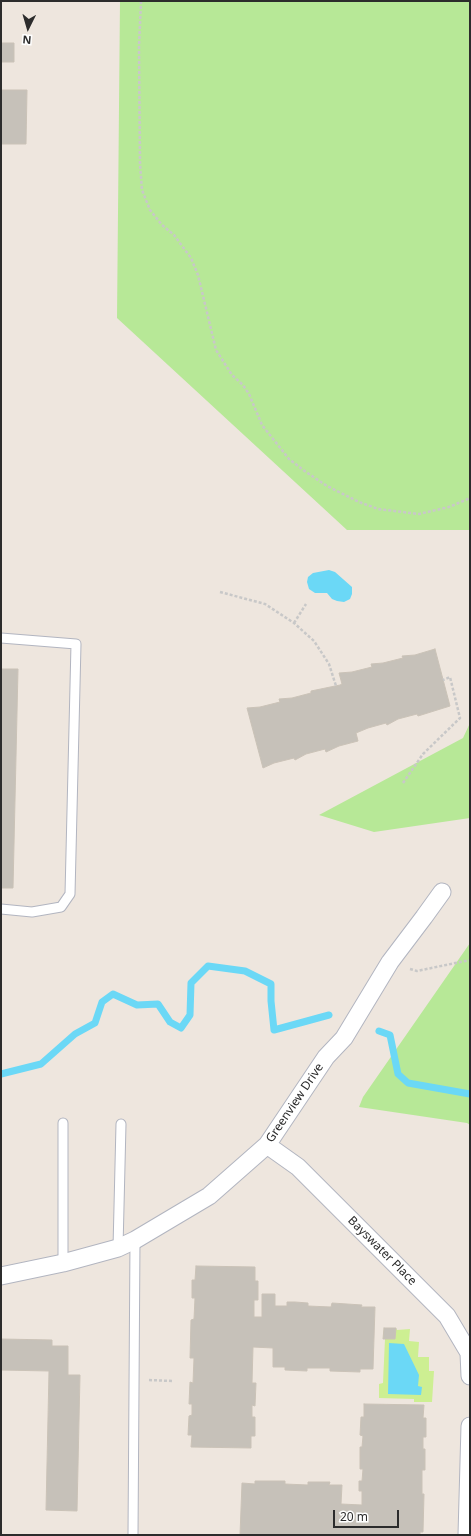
<!DOCTYPE html>
<style>
body{margin:0}
#map{position:relative;width:471px;height:1536px;overflow:hidden;background:#eee6de;font-family:"Noto Sans",sans-serif}
canvas{display:block}
.frame{position:absolute;inset:0;border:2px solid #2c2c2c;pointer-events:none}
.north{position:absolute;left:8px;top:8px;width:40px;height:40px;-webkit-text-stroke:3px #fff;paint-order:stroke;rotate:185deg;font-size:11px;font-weight:700;line-height:16px;text-align:center;color:#2c2c2c}
.north::after{content:'';display:block;margin:auto;width:14px;height:18px;background:#2c2c2c;clip-path:polygon(50% 0,100% 100%,50% 72%,0 100%)}
.scale{position:absolute;left:333px;top:1510px;width:66px;height:18px;box-sizing:border-box;border:2px solid #2c2c2c;border-top:0;padding-left:5px;font-size:12px;line-height:14px;white-space:nowrap;color:#2c2c2c;-webkit-text-stroke:3px #fff;paint-order:stroke}
</style>
<div id="map">
<canvas width="471" height="1536"></canvas>
<div class="frame"></div>
<div class="north">N</div>
<div class="scale">20 m</div>
</div>
<script>
const ctx = document.querySelector('canvas').getContext('2d');
ctx.lineJoin = 'round';
function fillPath(path, color) {
  ctx.fillStyle = color;
  ctx.fill(path, 'evenodd');
}
function shape(rows) {
  const path = new Path2D();
  for (const r of rows) {
    path.moveTo(r[0], r[1]);
    for (let i = 2; i < r.length; i += 2) path.lineTo(r[i], r[i + 1]);
  }
  return path;
}
function trace(path, color, width, dash) {
  ctx.strokeStyle = color;
  ctx.lineWidth = width;
  ctx.lineCap = dash ? 'butt' : 'round';
  ctx.setLineDash(dash || []);
  ctx.stroke(path);
}
function write(font, color, halo, rows, align = 'center') {
  ctx.font = font + ' "Noto Sans",sans-serif';
  ctx.lineWidth = 3;
  ctx.setLineDash([]);
  ctx.textBaseline = 'middle';
  ctx.strokeStyle = halo;
  ctx.fillStyle = color;
  for (const [text, x, y, turn = 0] of rows) {
    ctx.save();
    ctx.translate(x, y);
    ctx.rotate((+turn || 0) * Math.PI / 180);
    ctx.textAlign = isNaN(turn) ? turn : align;
    if (halo) ctx.strokeText(text, 0, 0);
    ctx.fillText(text, 0, 0);
    ctx.restore();
  }
}
const green = shape([
 [120,1,470,1,470,530,347,530,117,318],
 [470,723,470,818,374,832,319,815,463,738],
 [470,943,470,1125,467,1123,359,1107,363,1097]
]);
const pitch = shape([
 [384,1328,396,1328,397,1330,410,1329,409,1341,419,1342,418,1357,429,1357,429,1371,434,1371,432,1402,414,1402,414,1399,379,1398,379,1384,383,1383,385,1339,383,1339]
]);
const water = shape([
 [329,570,335,572,352,587,352,594,350,599,344,602,337,601,332,599,327,593,315,593,309,589,307,582,308,577,313,573],
 [389,1343,404,1344,419,1375,418,1386,422,1387,421,1395,388,1394]
]);
const stream = shape([
 [379,1031,390,1035,398,1074,408,1083,470,1094],
 [1,1074,41,1064,75,1034,95,1023,102,1002,113,994,137,1005,158,1004,170,1022,181,1028,190,1015,191,983,208,966,245,971,271,984,271,1001,274,1030,329,1015]
]);
const building = shape([
 [1,43,14,43,14,62,1,62,1,43],
 [1,90,27,90,26,144,1,144,1,90],
 [435,649,450,706,418,716,417,714,398,719,387,725,386,723,368,728,356,733,358,741,339,746,326,752,325,749,306,754,295,760,294,758,274,763,263,768,247,708,260,707,280,702,279,699,292,698,311,693,311,691,340,685,342,684,339,673,352,672,372,667,371,664,383,663,403,658,402,656,415,655,435,649],
 [1,669,18,669,13,888,1,888,1,669],
 [196,1266,255,1267,255,1281,258,1281,258,1300,254,1300,254,1317,262,1317,262,1294,275,1294,275,1306,287,1306,287,1302,295,1302,308,1303,308,1306,331,1307,332,1303,362,1305,361,1307,375,1307,373,1369,360,1369,360,1372,330,1371,330,1368,307,1368,307,1371,285,1370,285,1367,273,1367,273,1348,253,1347,252,1383,256,1383,255,1406,252,1405,252,1417,255,1417,255,1436,251,1436,251,1448,191,1447,192,1435,188,1435,189,1416,192,1415,192,1404,189,1404,190,1382,193,1383,194,1358,190,1358,191,1320,194,1319,195,1298,192,1298,192,1280,195,1280,196,1266],
 [384,1328,396,1328,395,1339,383,1339,384,1328],
 [1,1339,52,1340,52,1346,68,1346,68,1375,80,1375,77,1511,46,1510,49,1371,1,1370,1,1339],
 [364,1404,424,1405,423,1418,426,1418,426,1437,423,1437,423,1449,425,1449,425,1470,422,1470,422,1494,424,1494,423,1532,420,1532,420,1535,240,1535,242,1483,255,1484,255,1481,285,1481,285,1484,308,1485,308,1482,330,1482,329,1485,342,1485,341,1504,362,1505,362,1491,359,1491,359,1481,362,1481,363,1469,360,1469,360,1447,362,1447,363,1436,360,1435,361,1417,364,1417,364,1404]
]);
const path = shape([
 [141,1,139,46,140,164,142,190,150,210,162,225,174,235,191,258,198,275,216,350,232,375,243,385,249,394,262,425,289,459,306,472,327,486,359,502,378,509,419,514,449,507,470,498],
 [220,592,265,604,294,623,314,641,329,664,336,686],
 [294,623,306,604],
 [403,783,423,754,460,718,450,677,443,680],
 [410,969,417,971,470,960],
 [149,1380,172,1381]
]);
const service = shape([
 [1,638,76,644,70,894,61,907,32,912,1,909],
 [118,1248,121,1124],
 [63,1263,63,1123],
 [133,1535,135,1240]
]);
const minor = shape([
 [267,1145,298,1167,447,1316,469,1353,470,1376],
 [1,1276,63,1263,118,1248,135,1240,209,1196,267,1145,326,1057,344,1038,390,962,424,917,442,892],
 [467,1535,470,1426]
]);
const streetNames = [
 ["Greenview Drive",295,1103,-56],
 ["Bayswater Place",382,1251,45]
];
fillPath(green, '#b7e897');
fillPath(pitch, '#cdef92');
fillPath(water, '#6bd8f6');
trace(stream, '#6bd8f6', 7);
fillPath(building, '#c6c1b9');
trace(building, '#cac2b7', 1);
trace(service, '#b2b5c0', 11);
trace(minor, '#b2b5c0', 19);
trace(path, '#c8c8c8', 2.5, [3, 2]);
trace(service, '#fff', 9);
trace(minor, '#fff', 17);
write('12px', '#2c2c2c', '#fff', streetNames);
</script>
